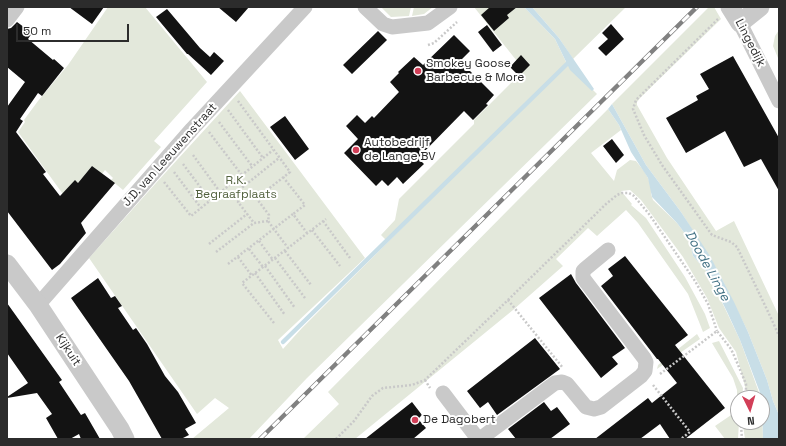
<!DOCTYPE html>
<style>
body{margin:0}
#map{position:relative;width:786px;height:446px;overflow:hidden;background:#fff;font-family:"Space Grotesk",sans-serif}
canvas{display:block}
.frame{position:absolute;inset:0;border:8px solid #2c2c2c;pointer-events:none}
.north{position:absolute;left:730px;top:390px;width:40px;height:40px;box-sizing:border-box;background:#fff;border:1px solid #ababab;border-radius:50%;rotate:175deg;font-size:11px;font-weight:700;line-height:16px;text-align:center;color:#2c2c2c}
.north::after{content:'';display:block;margin:auto;width:14px;height:18px;background:#d23f58;clip-path:polygon(50% 0,100% 100%,50% 72%,0 100%)}
.scale{position:absolute;left:16px;top:24px;width:113px;height:18px;box-sizing:border-box;border:2px solid #2c2c2c;border-top:0;padding-left:5px;font-size:12px;line-height:14px;white-space:nowrap;color:#2c2c2c;-webkit-text-stroke:3px #fff;paint-order:stroke}
</style>
<div id="map">
<canvas width="786" height="446"></canvas>
<div class="frame"></div>
<div class="north">N</div>
<div class="scale">50 m</div>
</div>
<script>
const ctx = document.querySelector('canvas').getContext('2d');
ctx.lineJoin = 'round';
function fillPath(path, color) {
  ctx.fillStyle = color;
  ctx.fill(path, 'evenodd');
}
function shape(rows) {
  const path = new Path2D();
  for (const r of rows) {
    path.moveTo(r[0], r[1]);
    for (let i = 2; i < r.length; i += 2) path.lineTo(r[i], r[i + 1]);
  }
  return path;
}
function trace(path, color, width, dash) {
  ctx.strokeStyle = color;
  ctx.lineWidth = width;
  ctx.lineCap = dash ? 'butt' : 'round';
  ctx.setLineDash(dash || []);
  ctx.stroke(path);
}
function write(font, color, halo, rows, align = 'center') {
  ctx.font = font + ' "Space Grotesk",sans-serif';
  ctx.lineWidth = 4;
  ctx.setLineDash([]);
  ctx.textBaseline = 'middle';
  ctx.strokeStyle = halo;
  ctx.fillStyle = color;
  for (const [text, x, y, turn = 0] of rows) {
    ctx.save();
    ctx.translate(x, y);
    ctx.rotate((+turn || 0) * Math.PI / 180);
    ctx.textAlign = isNaN(turn) ? turn : align;
    if (halo) ctx.strokeText(text, 0, 0);
    ctx.fillText(text, 0, 0);
    ctx.restore();
  }
}
const green = shape([
 [108,7,145,7,207,82,154,141,161,147,123,190,111,180,113,178,105,170,102,174,92,166,78,183,75,181,65,197,18,132,25,122,24,120,38,101,68,65],
 [381,7,411,7,409,16,391,17],
 [414,7,433,7,424,14,412,16],
 [474,7,524,7,555,39,567,64,597,94,307,378,249,439,192,439,229,408,215,398,197,414,89,258,156,183,240,91,365,258,278,340,283,349,302,328,527,103,386,240,381,235,395,220,399,199,474,124,474,120,524,70],
 [532,7,626,7,573,59,559,38],
 [709,7,714,7,721,19,641,97,637,102,637,105,667,158,716,231,734,221,779,316,779,415,773,401,767,380,748,332,718,271,681,212,646,165,612,104],
 [779,30,779,57,778,58,773,46,775,36],
 [608,109,619,125,621,130,591,153,614,181,617,170,630,160,636,161,644,171,648,178,651,187,651,194,653,200,677,223,689,239,693,256,708,273,740,340,761,398,748,398,736,352,719,328,707,298,683,257,641,200,630,190,621,191,632,204,631,205,646,218,685,277,705,314,710,328,703,332,688,294,638,223,626,210,597,236,588,228,556,259,563,266,513,310,355,439,303,439,339,404,328,392],
 [697,334,700,339,657,369,658,365],
 [719,341,743,388,742,398,738,398,738,422,739,422,738,439,725,439,715,426,737,411,737,390,733,378,712,343],
 [762,401,763,439,745,439,743,426,744,422,762,422]
]);
const water = shape([
 [524,7,532,7,559,38,594,89,592,91,570,70,555,39],
 [612,104,646,165,681,212,710,256,734,302,748,332,767,380,773,401,779,415,779,439,763,439,762,398,740,340,728,314,708,273,693,256,689,239,677,223,652,197,648,178,631,152,619,125,608,109]
]);
const stream = shape([
 [283,342,570,61]
]);
const building = shape([
 [69,7,104,7,92,24],
 [218,7,249,7,236,22],
 [490,7,517,7,507,15,509,18,494,31,481,15],
 [167,9,200,48,210,57,214,52,224,61,211,75,188,54,187,54,156,17],
 [17,22,32,33,28,39,53,60,54,59,64,68,42,96,38,93,20,119,23,121,16,132,46,172,43,174,60,196,75,180,78,183,92,166,115,183,81,223,86,233,60,264,52,270,7,211,7,107,25,82,7,67,7,29,11,28],
 [611,24,624,39,606,56,598,48,608,39,602,33],
 [487,25,502,45,493,52,478,32],
 [378,31,387,40,352,74,343,65],
 [454,35,470,51,460,61,494,95,486,104,488,105,473,120,464,111,418,158,424,164,403,184,397,177,388,186,382,180,376,186,344,153,358,139,346,126,357,115,365,123,372,116,374,118,399,92,390,82,399,73,398,72,414,57,423,65],
 [521,55,530,65,519,76,510,67],
 [733,56,779,138,779,191,761,159,744,167,725,131,686,153,666,118,698,100,696,96,709,89,700,74],
 [285,116,309,149,295,160,270,127],
 [612,139,624,155,616,163,603,146],
 [625,256,688,335,675,345,725,408,685,439,670,439,660,424,640,439,595,439,648,398,652,403,677,383,658,359,657,359,601,286,613,276,608,269],
 [571,274,576,283,625,348,612,357,618,364,601,378,539,298],
 [98,278,111,298,115,296,122,306,118,308,133,330,136,328,147,344,165,376,178,392,196,423,185,429,189,435,181,439,162,439,129,381,71,298],
 [7,303,62,380,59,382,81,415,85,413,100,439,81,439,79,434,70,439,58,439,46,418,52,414,37,393,7,398,7,397,28,383,7,353],
 [535,338,560,369,497,415,488,402,480,408,467,391],
 [412,402,422,415,418,419,426,428,413,439,365,439],
 [544,402,551,411,557,407,570,424,550,439,516,439,508,429]
]);
const path = shape([
 [718,19,636,100,633,109,644,135,662,165,712,235,731,242,737,247,771,318,779,336],
 [428,45,434,43,457,22],
 [238,101,290,172,257,198],
 [228,110,263,158],
 [219,122,252,166],
 [209,132,241,174],
 [193,155,220,192],
 [183,164,210,200],
 [174,172,201,208],
 [283,177,305,205,293,214],
 [164,182,191,216,273,150],
 [239,190,279,158],
 [268,221,254,223,238,202,242,193,251,191,269,215,268,221,288,248],
 [323,221,350,258],
 [312,230,340,266],
 [259,241,273,260],
 [209,244,247,214],
 [249,249,263,267],
 [285,251,311,285],
 [216,252,254,223],
 [238,257,252,276],
 [275,258,305,298],
 [228,264,293,214,307,233],
 [265,266,295,308],
 [255,273,285,315],
 [508,300,606,204,617,195,622,193,629,193,634,196,649,214,695,281,708,304,717,331],
 [274,323,242,283,326,219],
 [660,374,717,331,731,349,736,360,746,384,746,398],
 [425,380,430,388],
 [653,385,690,432,681,439],
 [742,422,741,425,742,439],
 [336,439,354,421,372,396,383,388,412,385,425,380,508,300,563,368]
]);
const minor = shape([
 [365,7,383,24,392,27,428,23,450,7],
 [7,20,17,7],
 [740,23,779,101],
 [38,305,192,129,305,7],
 [443,393,478,439],
 [480,439,555,383,562,382,567,384,586,407,594,409,601,407,641,376,645,371,646,362,644,358,583,278,583,271,585,269,608,250]
]);
const tertiary = shape([
 [730,7,740,23,760,7],
 [7,264,38,305,120,429,125,439]
]);
const rail = shape([
 [260,439,697,7]
]);
const markers = [
 [418,71,4,"#d23f58"],
 [356,150,4,"#d23f58"],
 [415,420,4,"#d23f58"]
];
const streetNames = [
 ["Lingedijk",750,43,63],
 ["J.D. van Leeuwenstraat",170,155,-48],
 ["Kijkuit",68,350,57]
];
const poiNames = [
 ["Smokey Goose",426,64],
 ["Barbecue & More",426,78],
 ["Autobedrijf",364,143],
 ["de Lange BV",364,157],
 ["De Dagobert",423,420]
];
const parkNames = [
 ["R.K.",236,181],
 ["Begraafplaats",236,195]
];
const waterNames = [
 ["Doode Linge",707,266,61]
];
fillPath(green, '#e3e8db');
fillPath(water, '#c8dee7');
trace(stream, '#c8dee7', 4.5);
fillPath(building, '#131313');
trace(path, '#c9c9c9', 2.5, [2, 2]);
trace(minor, '#c9c9c9', 15);
trace(tertiary, '#c9c9c9', 19);
trace(rail, '#818181', 4.5);
trace(rail, '#fff', 3, [9]);
for (const [x, y, r, color] of markers) {
  const dot = new Path2D();
  dot.arc(x, y, r, 0, 2 * Math.PI);
  ctx.fillStyle = color;
  ctx.fill(dot);
  trace(dot, '#fff', 1.5);
}
write('12px', '#2c2c2c', '#fff', streetNames);
write('12px', '#2c2c2c', '#fff', poiNames, 'left');
write('12px', '#53623f', '#fff', parkNames);
write('italic 13px', '#437285', '#fff', waterNames);
</script>
